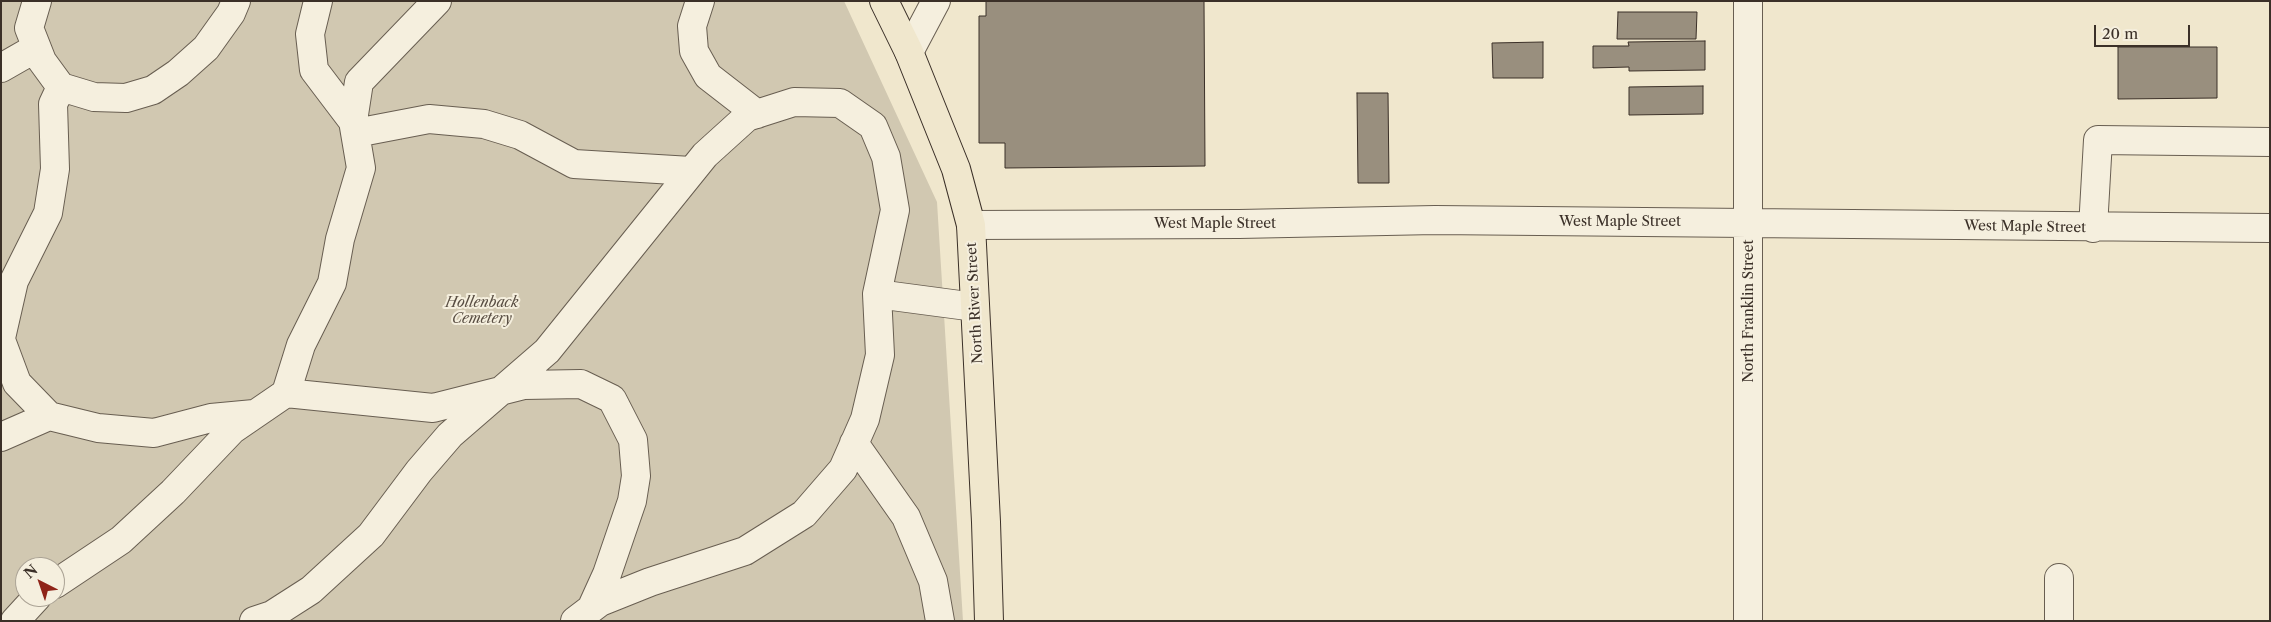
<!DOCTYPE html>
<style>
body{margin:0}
#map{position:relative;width:2271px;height:622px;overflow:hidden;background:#f0e7cd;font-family:"Libre Caslon Text",serif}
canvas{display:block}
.frame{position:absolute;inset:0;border:2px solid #3b3028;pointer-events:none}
.north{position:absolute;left:15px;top:557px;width:50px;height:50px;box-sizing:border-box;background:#f5efde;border:1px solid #aba395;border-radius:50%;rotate:319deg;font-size:14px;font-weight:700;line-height:20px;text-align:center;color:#3b3028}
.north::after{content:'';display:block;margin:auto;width:18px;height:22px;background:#8f2418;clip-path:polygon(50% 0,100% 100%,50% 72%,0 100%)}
.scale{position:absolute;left:2094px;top:25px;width:96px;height:22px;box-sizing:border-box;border:2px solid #3b3028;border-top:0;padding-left:6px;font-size:15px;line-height:18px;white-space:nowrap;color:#3b3028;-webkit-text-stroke:4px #f5efde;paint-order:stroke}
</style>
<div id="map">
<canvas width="2271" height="622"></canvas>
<div class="frame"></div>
<div class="north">N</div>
<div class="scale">20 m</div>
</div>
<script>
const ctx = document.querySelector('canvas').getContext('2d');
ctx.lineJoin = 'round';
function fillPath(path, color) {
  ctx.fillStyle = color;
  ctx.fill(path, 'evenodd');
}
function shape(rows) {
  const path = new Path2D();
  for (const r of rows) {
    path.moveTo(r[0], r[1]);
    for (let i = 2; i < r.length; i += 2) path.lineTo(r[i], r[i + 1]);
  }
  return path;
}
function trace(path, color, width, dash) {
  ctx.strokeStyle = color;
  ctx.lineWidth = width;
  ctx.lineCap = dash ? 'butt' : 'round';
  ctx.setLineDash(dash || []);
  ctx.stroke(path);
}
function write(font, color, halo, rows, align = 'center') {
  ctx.font = font + ' "Libre Caslon Text",serif';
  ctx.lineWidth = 4;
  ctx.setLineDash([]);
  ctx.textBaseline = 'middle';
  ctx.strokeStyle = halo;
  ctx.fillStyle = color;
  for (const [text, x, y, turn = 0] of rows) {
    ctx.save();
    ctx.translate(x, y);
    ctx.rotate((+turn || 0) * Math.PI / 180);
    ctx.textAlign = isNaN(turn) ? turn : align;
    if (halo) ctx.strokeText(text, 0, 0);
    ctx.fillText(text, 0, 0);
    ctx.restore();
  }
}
const green = shape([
 [1,1,844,1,937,202,963,621,1,621],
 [25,567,55,567,55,597,25,597]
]);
const building = shape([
 [986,1,1204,1,1205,166,1005,168,1005,143,979,143,979,16,986,16,986,1],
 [1618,12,1697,12,1696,39,1617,39,1618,12],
 [1705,41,1705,70,1629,71,1629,67,1593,68,1593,46,1629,46,1628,42,1705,41],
 [1543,42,1543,78,1493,78,1492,43,1543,42],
 [2118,47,2217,47,2217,98,2118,99,2118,47],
 [1703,86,1703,114,1629,115,1629,87,1703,86],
 [1357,93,1388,93,1389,183,1358,183,1357,93]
]);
const minor = shape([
 [37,1,29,28,42,61,61,87,94,97,126,98,153,90,178,73,206,48,231,13,236,1],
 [318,1,310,34,314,70,361,132,429,119,484,124,520,135,574,164,691,171],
 [700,1,692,26,694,51,708,76,757,114],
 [909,52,936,1],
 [1,68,36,48],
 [971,225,1239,224,1435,220,2270,228],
 [2093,228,2098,140,2270,142],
 [1,338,14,281,48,213,55,169,53,104,61,87],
 [1,340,17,383,49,416,98,428,154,433,211,418,254,414],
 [286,393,301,345,332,283,340,239,361,168,353,121,359,82,437,1],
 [1,437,49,416],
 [854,443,906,517,933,581,940,621],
 [55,584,121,540,173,492,232,430,286,393,433,408,524,385,581,384,612,399,633,440,636,476,632,501,607,574,592,607],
 [15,621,37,597],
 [254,621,272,615,311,590,371,535,419,471,450,435,547,351,705,155,747,117,794,102,840,103,873,126,886,157,895,210,877,294],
 [575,621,600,602,650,582,745,551,804,514,843,469,865,419,880,355,877,294,975,307],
 [1748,621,1748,1],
 [2059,621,2059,578]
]);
const major = shape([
 [884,1,909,52,956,169,971,225,986,522,989,621]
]);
const streetNames = [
 ["West Maple Street",1620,222],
 ["West Maple Street",1215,224],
 ["West Maple Street",2025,227,1],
 ["North River Street",975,303,-93],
 ["North Franklin Street",1749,311,-90]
];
const parkNames = [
 ["Hollenback",482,303],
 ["Cemetery",482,319]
];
fillPath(green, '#d1c8b1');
fillPath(building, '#998f7e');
trace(building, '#3b3028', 1);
trace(minor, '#685e51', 30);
trace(major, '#3b3028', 30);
trace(minor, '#f5efde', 28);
trace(major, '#f0e7cd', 28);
write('14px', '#3b3028', '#f5efde', streetNames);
write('italic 14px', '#594e43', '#f5efde', parkNames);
</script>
